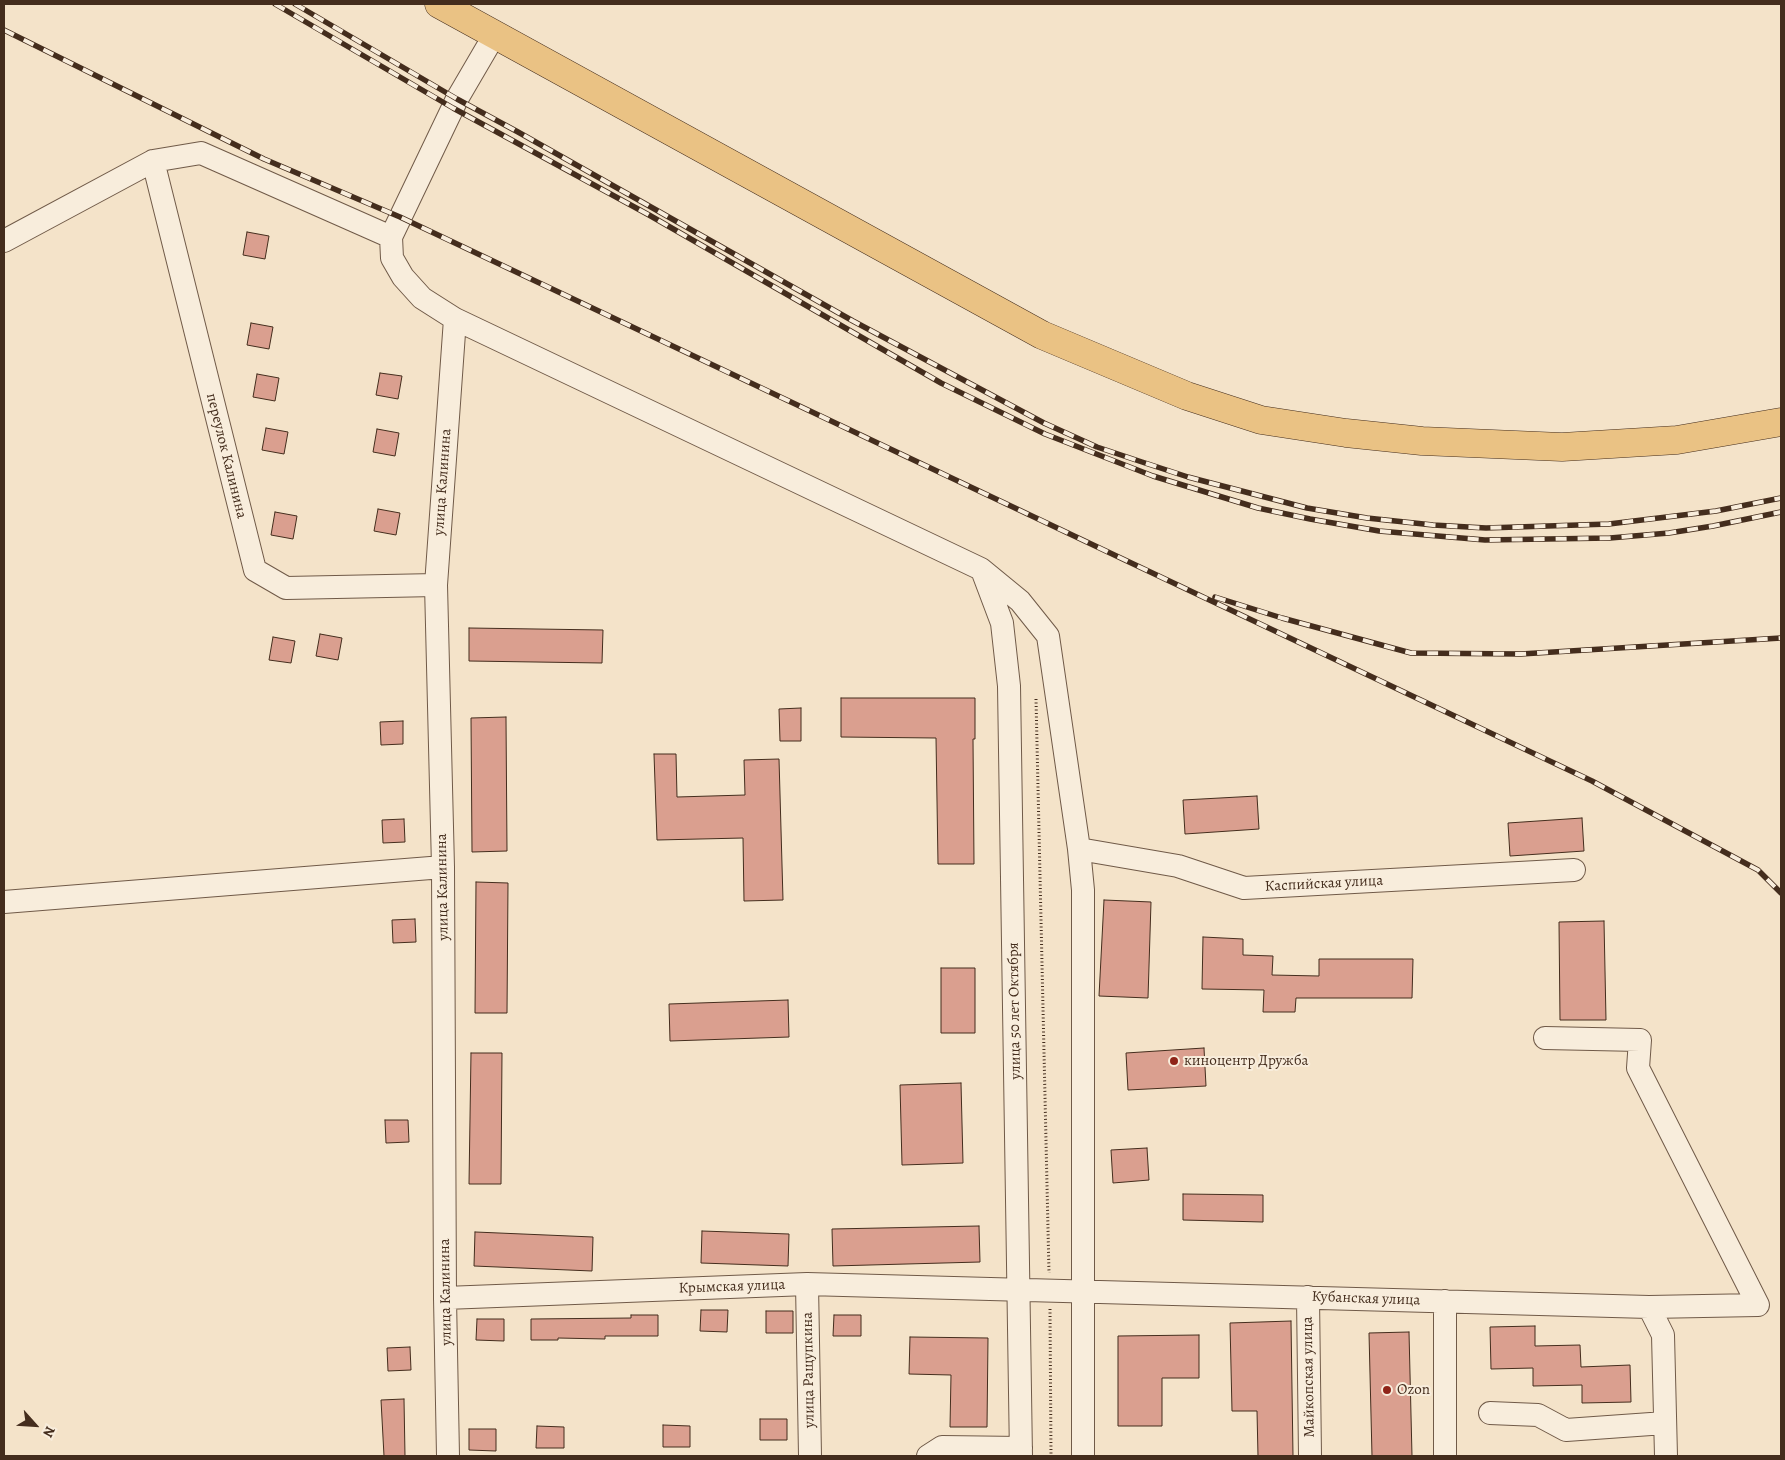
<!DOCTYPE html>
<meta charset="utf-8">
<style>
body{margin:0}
#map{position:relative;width:1785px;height:1460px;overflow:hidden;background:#f4e3c9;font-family:Alegreya,serif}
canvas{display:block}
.frame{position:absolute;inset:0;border:5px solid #442d1d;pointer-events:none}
.north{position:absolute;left:10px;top:1400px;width:50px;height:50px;-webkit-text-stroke:4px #f8eddc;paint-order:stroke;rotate:116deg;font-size:14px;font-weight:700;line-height:20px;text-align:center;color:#442d1d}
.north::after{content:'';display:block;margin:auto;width:18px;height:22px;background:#442d1d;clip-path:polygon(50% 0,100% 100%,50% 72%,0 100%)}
</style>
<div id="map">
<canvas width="1785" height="1460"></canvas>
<div class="frame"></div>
<div class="north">N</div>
</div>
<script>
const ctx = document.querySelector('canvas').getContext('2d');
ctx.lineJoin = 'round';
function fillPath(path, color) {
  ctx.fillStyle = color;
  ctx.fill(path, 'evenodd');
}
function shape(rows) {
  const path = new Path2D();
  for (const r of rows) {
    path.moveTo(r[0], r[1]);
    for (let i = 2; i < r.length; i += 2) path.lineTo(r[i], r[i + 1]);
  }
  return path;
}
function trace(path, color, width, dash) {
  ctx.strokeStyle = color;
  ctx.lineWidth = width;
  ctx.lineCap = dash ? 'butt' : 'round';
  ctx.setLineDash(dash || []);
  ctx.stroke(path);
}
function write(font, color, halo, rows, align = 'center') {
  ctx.font = font + ' Alegreya,serif';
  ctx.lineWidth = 4;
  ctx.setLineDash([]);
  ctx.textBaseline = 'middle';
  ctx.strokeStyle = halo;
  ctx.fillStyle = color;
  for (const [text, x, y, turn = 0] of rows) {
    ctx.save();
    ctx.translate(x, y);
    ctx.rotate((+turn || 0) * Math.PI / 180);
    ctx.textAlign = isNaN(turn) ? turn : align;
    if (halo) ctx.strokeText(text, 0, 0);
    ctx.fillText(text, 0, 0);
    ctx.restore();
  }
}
const building = shape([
 [247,232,269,236,265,259,243,255,247,232],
 [251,323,273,327,269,349,247,345,251,323],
 [380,373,402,376,398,399,376,395,380,373],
 [257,374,279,378,275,401,253,397,257,374],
 [266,428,288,432,284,454,262,450,266,428],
 [377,429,399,433,395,456,373,452,377,429],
 [378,509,400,513,396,535,374,531,378,509],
 [275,512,297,516,293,539,271,535,275,512],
 [469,628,603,630,602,663,469,661,469,628],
 [320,634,342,638,338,660,316,656,320,634],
 [273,637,295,641,291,663,269,660,273,637],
 [841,698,975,698,975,739,973,739,974,864,938,864,936,738,841,737,841,698],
 [801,708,801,741,780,741,779,709,801,708],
 [506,717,507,851,472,852,471,718,506,717],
 [403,721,403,744,381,745,380,722,403,721],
 [654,754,676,754,677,797,745,795,744,760,779,759,783,900,744,901,743,838,657,840,654,754],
 [1257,796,1259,829,1185,834,1183,800,1257,796],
 [1582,818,1584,851,1510,856,1508,823,1582,818],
 [404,819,405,842,383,843,382,820,404,819],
 [476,882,508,883,507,1013,475,1013,476,882],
 [1104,900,1151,902,1148,998,1099,996,1104,900],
 [415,919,416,942,393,943,392,920,415,919],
 [1604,921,1606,1020,1560,1020,1559,922,1604,921],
 [1203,937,1243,939,1243,955,1273,956,1272,975,1319,976,1319,959,1413,959,1412,998,1296,998,1295,1012,1263,1012,1264,990,1202,989,1203,937],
 [941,968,975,968,975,1033,941,1033,941,968],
 [788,1000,789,1037,670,1041,669,1004,788,1000],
 [1204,1048,1206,1086,1128,1090,1126,1053,1204,1048],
 [471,1053,502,1053,501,1184,469,1184,471,1053],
 [961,1083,963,1163,902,1165,900,1085,961,1083],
 [385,1120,408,1120,409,1142,386,1143,385,1120],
 [1147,1148,1149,1180,1113,1183,1111,1150,1147,1148],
 [1183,1194,1263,1195,1263,1222,1183,1220,1183,1194],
 [979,1226,980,1262,833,1266,832,1229,979,1226],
 [702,1231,789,1234,788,1266,701,1263,702,1231],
 [475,1232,593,1237,592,1271,474,1266,475,1232],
 [701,1310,728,1310,727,1332,700,1331,701,1310],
 [766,1311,793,1311,793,1333,766,1333,766,1311],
 [631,1315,658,1315,658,1336,605,1336,605,1339,558,1338,558,1340,531,1340,531,1319,631,1318,631,1315],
 [834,1315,861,1315,861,1336,833,1336,834,1315],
 [477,1319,504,1319,504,1341,476,1340,477,1319],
 [1291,1321,1293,1456,1258,1456,1257,1411,1232,1411,1230,1323,1291,1321],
 [1535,1326,1535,1346,1580,1345,1581,1367,1630,1365,1631,1402,1582,1403,1582,1385,1533,1386,1533,1368,1491,1369,1490,1327,1535,1326],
 [1409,1332,1412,1456,1372,1456,1369,1333,1409,1332],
 [1199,1335,1199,1378,1162,1378,1162,1426,1118,1426,1118,1336,1199,1335],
 [910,1337,988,1338,987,1427,950,1427,951,1375,909,1374,910,1337],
 [410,1347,411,1370,388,1371,387,1348,410,1347],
 [404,1399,405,1456,384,1456,381,1400,404,1399],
 [760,1419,787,1419,787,1440,760,1440,760,1419],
 [663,1425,690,1426,690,1447,663,1447,663,1425],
 [537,1426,564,1427,564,1448,536,1448,537,1426],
 [469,1429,496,1429,496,1451,469,1450,469,1429]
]);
const path = shape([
 [1036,699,1049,1273],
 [1050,1309,1051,1456]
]);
const minor = shape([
 [495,34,457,99,391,237,392,258,403,277,422,298,455,319,981,569,1020,601,1048,636,1079,849,1083,890,1083,1456],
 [153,161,255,570,286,588,436,585],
 [4,241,153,161,201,153,391,237],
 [982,570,1002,623,1009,686,1021,1456],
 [1079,849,1178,866,1244,888,1574,870],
 [4,902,443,867],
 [807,1284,810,1456],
 [1308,1297,1310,1456],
 [445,1298,807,1284,1649,1307,1758,1305,1638,1068,1640,1040,1545,1038],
 [1445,1301,1445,1456],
 [1649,1307,1663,1335,1666,1456],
 [1490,1413,1538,1415,1566,1430,1665,1423],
 [448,1456,445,1298,443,867,436,585,455,319],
 [928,1456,942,1447,1021,1448]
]);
const major = shape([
 [439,4,1042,335,1187,396,1261,420,1346,433,1422,441,1562,447,1677,440,1781,422]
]);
const rail = shape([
 [275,4,453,108,649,215,941,383,1045,434,1153,476,1258,508,1310,519,1379,531,1485,540,1610,538,1669,533,1713,526,1781,512],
 [295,4,457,99,518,132,853,321,1044,423,1097,447,1142,462,1188,477,1307,508,1367,518,1433,525,1486,528,1609,524,1716,511,1781,498],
 [4,30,264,159,400,217,1592,781,1758,870,1781,893],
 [1215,597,1282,618,1411,653,1521,654,1781,638]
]);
const markers = [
 [1174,1061,5,"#8f2418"],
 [1387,1390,5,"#8f2418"]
];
const streetNames = [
 ["переулок Калинина",226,456,76],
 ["улица Калинина",443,482,-86],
 ["Каспийская улица",1324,884,-3],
 ["улица Калинина",443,887,-91],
 ["улица 50 лет Октября",1015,1011,-91],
 ["Крымская улица",732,1287,-2],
 ["улица Калинина",446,1292,-91],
 ["Кубанская улица",1366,1299,2],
 ["улица Ращупкина",809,1370,-91],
 ["Майкопская улица",1309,1377,-91]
];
const poiNames = [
 ["киноцентр Дружба",1184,1061],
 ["Ozon",1397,1390]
];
fillPath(building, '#da9f8f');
trace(building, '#442d1d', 1);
trace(minor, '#705a48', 24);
trace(major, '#442d1d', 29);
trace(path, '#442d1d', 3, [1, 2.5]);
trace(minor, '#f8eddc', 22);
trace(major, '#eac284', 28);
trace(rail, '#442d1d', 5.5);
trace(rail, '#f8eddc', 4, [11]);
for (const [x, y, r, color] of markers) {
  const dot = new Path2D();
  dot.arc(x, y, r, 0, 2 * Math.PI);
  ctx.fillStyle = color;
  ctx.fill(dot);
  trace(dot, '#f8eddc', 2);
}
write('15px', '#442d1d', '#f8eddc', streetNames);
write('15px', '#442d1d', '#f8eddc', poiNames, 'left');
</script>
